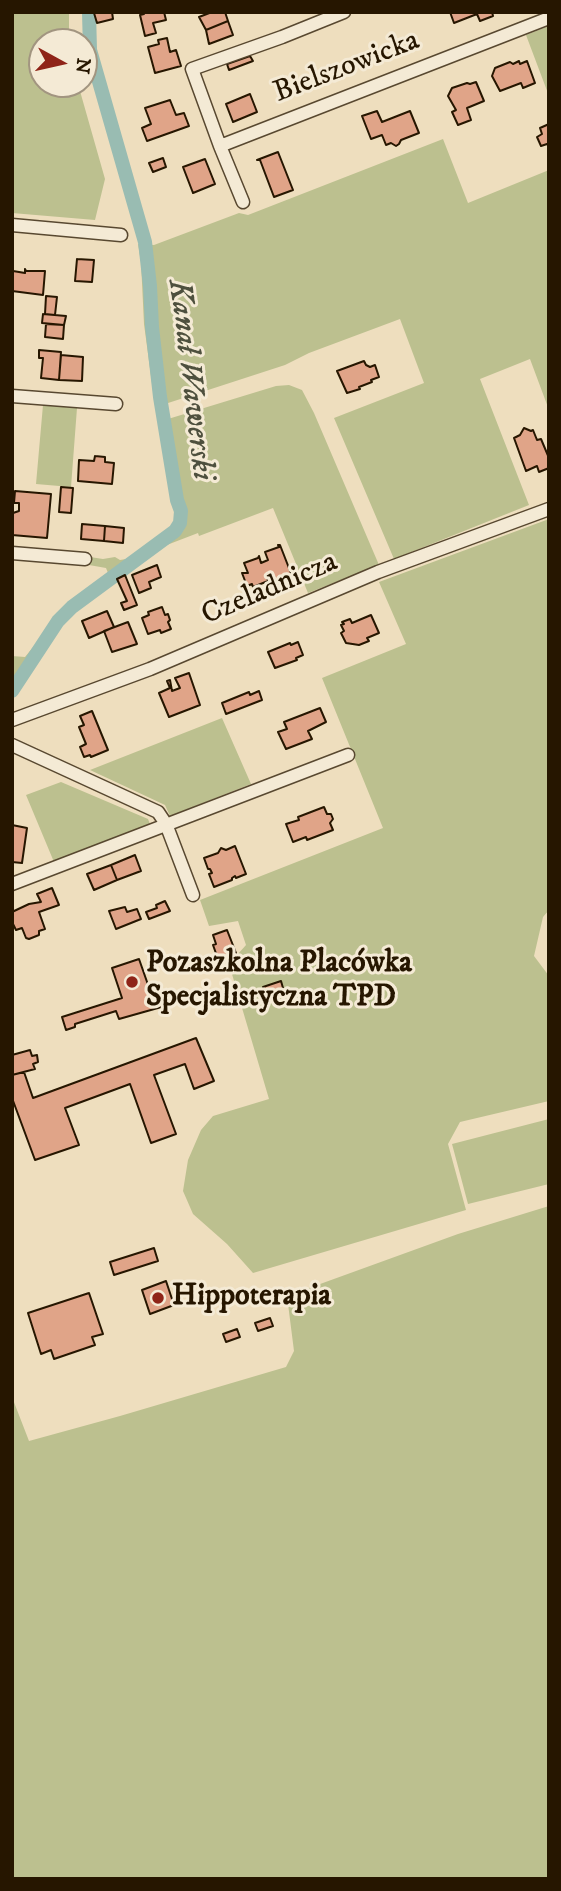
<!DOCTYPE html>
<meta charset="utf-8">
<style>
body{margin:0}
#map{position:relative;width:561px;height:1891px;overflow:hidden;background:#eedebe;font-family:"IM FELL DW Pica",serif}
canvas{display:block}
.frame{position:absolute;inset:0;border:14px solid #261600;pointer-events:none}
.north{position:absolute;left:28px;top:28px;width:70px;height:70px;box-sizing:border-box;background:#f4ead5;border:2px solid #a29580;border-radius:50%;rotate:98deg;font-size:19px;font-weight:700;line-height:28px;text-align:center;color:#261600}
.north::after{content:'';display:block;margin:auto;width:24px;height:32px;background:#8f2418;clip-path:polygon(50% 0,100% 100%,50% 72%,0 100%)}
</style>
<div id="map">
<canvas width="561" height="1891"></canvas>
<div class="frame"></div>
<div class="north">N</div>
</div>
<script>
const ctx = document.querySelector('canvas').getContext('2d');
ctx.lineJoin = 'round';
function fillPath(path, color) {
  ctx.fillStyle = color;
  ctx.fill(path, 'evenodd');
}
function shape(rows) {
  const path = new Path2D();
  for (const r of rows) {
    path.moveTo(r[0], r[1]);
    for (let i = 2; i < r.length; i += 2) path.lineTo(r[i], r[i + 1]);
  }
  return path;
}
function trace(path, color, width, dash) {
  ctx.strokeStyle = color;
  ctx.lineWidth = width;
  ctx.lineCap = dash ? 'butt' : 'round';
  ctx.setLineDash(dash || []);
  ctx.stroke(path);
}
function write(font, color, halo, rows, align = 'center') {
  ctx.font = font + ' "IM FELL DW Pica",serif';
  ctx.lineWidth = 6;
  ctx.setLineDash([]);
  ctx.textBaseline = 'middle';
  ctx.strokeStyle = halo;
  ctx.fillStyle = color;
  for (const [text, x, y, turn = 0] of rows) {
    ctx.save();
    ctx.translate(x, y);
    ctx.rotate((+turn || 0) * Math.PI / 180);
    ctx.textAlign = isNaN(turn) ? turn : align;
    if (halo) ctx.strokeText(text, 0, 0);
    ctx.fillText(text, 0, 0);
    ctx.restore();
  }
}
const green = shape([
 [12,12,69,12,69,42,42,42,42,84,78,84,105,179,95,220,12,213],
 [549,26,549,96,526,35],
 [443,139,468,203,549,170,549,410,530,359,480,379,529,505,394,559,334,418,424,383,400,319,309,353,285,365,165,404,155,406,144,324,141,262,138,244,154,245,239,213,248,215],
 [289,385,302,390,314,413,379,565,308,593,273,508,199,536,198,533,159,548,69,617,62,624,12,698,12,656,25,657,69,603,108,573,106,568,89,565,90,557,103,559,115,557,120,560,132,558,174,524,176,516,175,503,157,415,167,414,168,419,276,386],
 [43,405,77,408,71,487,36,484],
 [549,519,549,910,543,917,534,956,549,976,549,1101,460,1122,448,1144,466,1210,253,1273,227,1244,193,1214,183,1191,188,1160,201,1130,213,1116,269,1099,229,964,246,945,238,921,209,926,200,900,383,828,322,678,406,644,379,582],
 [222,718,251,784,170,816,165,805,90,770],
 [61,782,148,819,150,824,54,862,26,795],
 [549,1119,549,1184,468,1204,452,1144],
 [549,1206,549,1879,12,1879,12,1397,29,1441,120,1416,286,1367,294,1351,287,1296,458,1234]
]);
const canal = shape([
 [12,691,58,621,72,607,175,531,180,523,181,511,177,500,160,397,152,327,150,286,145,242,90,50,89,12]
]);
const building = shape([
 [112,12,113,19,97,23,94,13,112,12],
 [143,12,164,12,166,20,153,23,156,33,145,36,140,15,144,14,143,12],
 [212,12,225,12,228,21,206,30,199,17,212,12],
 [450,12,492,12,493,16,480,21,477,14,454,23,450,12],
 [228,21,233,35,209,44,206,30,228,21],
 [167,38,170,52,176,50,181,66,155,73,148,47,159,44,158,40,167,38],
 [250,56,253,61,229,70,227,64,250,56],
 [519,61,520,64,527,61,535,83,523,88,521,83,500,91,492,76,495,68,510,62,513,64,519,61],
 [476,82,484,101,467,108,471,120,458,125,452,112,456,110,448,96,452,88,467,83,470,84,476,82],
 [250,94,257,112,233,122,226,104,250,94],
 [170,100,176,115,184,113,189,126,147,141,142,128,151,124,145,108,170,100],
 [377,111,382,122,410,111,419,133,401,140,399,144,396,146,391,143,386,145,382,135,371,139,362,116,377,111],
 [549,124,549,147,547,144,541,146,537,137,542,134,540,128,549,124],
 [278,152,293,190,274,197,260,160,257,160,278,152],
 [163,158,166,167,153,172,149,163,163,158],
 [205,159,215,184,193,193,183,167,205,159],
 [77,259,94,260,92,282,75,281,77,259],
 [25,269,26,271,45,271,43,295,12,291,13,271,25,273,25,269],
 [46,296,57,297,55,315,45,314,46,296],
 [43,314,66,316,64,325,42,323,43,314],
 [46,324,64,325,63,339,45,337,46,324],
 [39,350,61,352,59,380,41,378,43,358,39,358,39,350],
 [61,355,83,357,82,381,59,380,61,355],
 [364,361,366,365,370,367,375,365,379,377,371,380,372,382,359,387,360,389,347,393,337,371,364,361],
 [524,428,531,431,533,430,537,440,541,439,549,458,549,468,539,472,537,466,526,471,514,438,520,435,524,428],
 [95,456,105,457,105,462,114,463,112,484,78,481,79,460,94,461,95,456],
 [61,487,73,488,71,513,59,512,61,487],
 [15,491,51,494,47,538,12,535,13,513,19,511,19,503,14,503,15,491],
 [82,524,105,526,104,541,81,539,82,524],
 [105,526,124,528,123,543,104,541,105,526],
 [278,545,280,545,294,581,292,579,278,586,274,576,267,578,268,581,253,587,252,584,247,586,242,573,248,573,244,563,258,558,259,556,261,563,268,560,265,552,279,547,278,545],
 [157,565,161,577,149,582,151,588,139,593,132,575,157,565],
 [125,575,137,605,124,610,121,603,127,601,117,579,125,575],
 [162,607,165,615,168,614,170,620,168,622,171,629,161,633,160,630,148,634,142,618,149,615,148,612,162,607],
 [107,611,114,627,89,638,82,621,107,611],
 [371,615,379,633,367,638,369,641,359,645,346,643,341,633,344,631,341,625,344,624,342,622,350,619,352,623,371,615],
 [128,622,137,644,112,652,104,631,128,622],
 [298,642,303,655,296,658,297,660,275,668,268,652,290,643,291,645,298,642],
 [189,673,200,705,169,717,159,693,170,688,167,681,170,680,172,691,180,688,175,678,189,673],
 [259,691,262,700,226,714,222,703,249,692,250,695,259,691],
 [320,708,326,722,308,731,312,739,286,749,278,732,287,729,284,722,320,708],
 [92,711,108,750,91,757,90,755,84,757,80,747,86,744,79,727,84,725,80,716,92,711],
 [324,807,327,814,331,814,333,819,330,823,333,830,307,840,306,837,293,842,286,824,299,820,298,817,324,807],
 [12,825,27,828,22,863,12,862,12,825],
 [235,846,246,874,236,878,235,876,232,878,232,880,214,887,209,874,212,873,210,869,208,869,204,858,218,853,221,848,226,850,235,846],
 [135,855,141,871,117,880,111,865,135,855],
 [111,865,117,880,94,890,87,874,111,865],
 [52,888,59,905,39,912,45,929,39,931,39,935,29,939,26,938,22,928,16,930,12,922,12,912,29,904,41,902,37,894,52,888],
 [165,901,170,911,149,919,146,912,157,908,156,905,165,901],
 [125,907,127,912,137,909,141,919,116,929,109,911,125,907],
 [227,930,236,953,218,959,213,945,216,944,213,935,227,930],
 [139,959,153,999,162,996,165,1006,119,1019,116,1011,75,1024,75,1027,66,1030,62,1017,122,998,112,968,139,959],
 [281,981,285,995,268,1001,263,987,281,981],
 [196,1038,214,1081,194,1089,185,1064,154,1075,176,1134,151,1143,130,1084,65,1108,79,1145,35,1160,12,1098,12,1075,24,1072,33,1098,196,1038],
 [30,1050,32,1056,37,1055,38,1062,33,1064,35,1069,12,1075,12,1055,30,1050],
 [154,1248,158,1261,114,1275,110,1262,154,1248],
 [166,1281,174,1305,150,1314,142,1290,166,1281],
 [89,1293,103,1334,92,1337,95,1345,54,1359,51,1350,41,1354,28,1313,89,1293],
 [270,1318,273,1326,258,1331,255,1323,270,1318],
 [237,1329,240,1337,226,1342,223,1334,237,1329]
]);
const street = shape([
 [220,146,192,69,282,37,344,12],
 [243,202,220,146,549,18],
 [12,225,121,235],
 [12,396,116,404],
 [12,553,85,559],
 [12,720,150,669,378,572,549,509],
 [12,745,158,812,166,824,193,895],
 [12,884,348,755]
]);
const markers = [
 [132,982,7,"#8f2418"],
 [158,1298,7,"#8f2418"]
];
const streetNames = [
 ["Bielszowicka",347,68,-21],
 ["Czeladnicza",270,590,-23]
];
const poiNames = [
 ["Pozaszkolna Placówka",146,965],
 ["Specjalistyczna TPD",146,999],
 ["Hippoterapia",172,1298]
];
const waterNames = [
 ["Kanał Wawerski",189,380,83]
];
fillPath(green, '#bcc08f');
trace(canal, '#99bcb2', 14);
fillPath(building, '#e0a488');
trace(building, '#261600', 2);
trace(street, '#584830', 15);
trace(street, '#f4ead5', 12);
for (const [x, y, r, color] of markers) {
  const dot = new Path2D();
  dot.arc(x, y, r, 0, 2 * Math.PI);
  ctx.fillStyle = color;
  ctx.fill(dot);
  trace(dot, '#f4ead5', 2.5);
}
write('30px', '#261600', '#f4ead5', streetNames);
write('bold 30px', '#261600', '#f4ead5', poiNames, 'left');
write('italic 32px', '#4e503e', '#f4ead5', waterNames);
</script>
